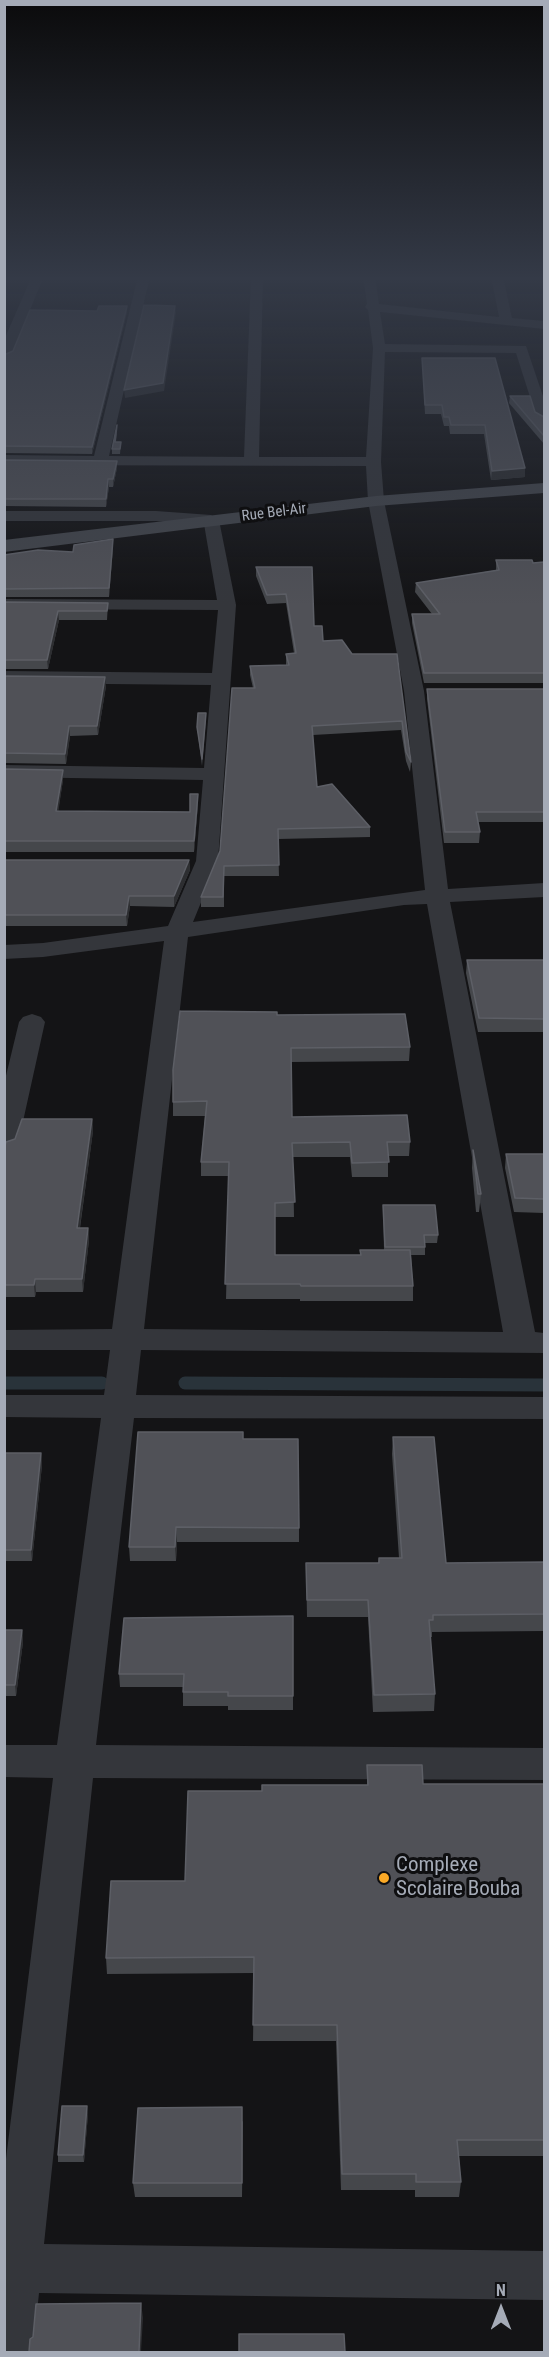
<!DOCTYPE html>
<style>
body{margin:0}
#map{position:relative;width:549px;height:2357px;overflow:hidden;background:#141416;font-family:"Roboto Condensed",sans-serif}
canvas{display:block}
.frame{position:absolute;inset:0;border:6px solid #a5abb7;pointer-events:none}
.north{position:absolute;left:471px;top:2279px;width:60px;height:60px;-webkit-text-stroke:4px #0f0f11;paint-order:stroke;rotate:0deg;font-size:16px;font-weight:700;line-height:24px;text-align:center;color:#a5abb7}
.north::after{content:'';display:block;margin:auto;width:21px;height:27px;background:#a5abb7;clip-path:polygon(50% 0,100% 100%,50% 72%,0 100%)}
</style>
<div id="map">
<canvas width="549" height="2357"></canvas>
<div class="frame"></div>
<div class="north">N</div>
</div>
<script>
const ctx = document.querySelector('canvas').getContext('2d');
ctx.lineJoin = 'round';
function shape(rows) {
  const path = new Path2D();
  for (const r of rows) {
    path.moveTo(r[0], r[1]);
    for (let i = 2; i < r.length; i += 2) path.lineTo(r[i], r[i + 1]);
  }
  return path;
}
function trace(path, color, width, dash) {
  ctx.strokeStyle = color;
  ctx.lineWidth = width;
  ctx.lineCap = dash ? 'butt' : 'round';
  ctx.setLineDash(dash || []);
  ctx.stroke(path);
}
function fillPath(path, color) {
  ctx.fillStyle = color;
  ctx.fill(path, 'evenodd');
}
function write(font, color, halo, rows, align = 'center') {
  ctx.font = font + ' "Roboto Condensed",sans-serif';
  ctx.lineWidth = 6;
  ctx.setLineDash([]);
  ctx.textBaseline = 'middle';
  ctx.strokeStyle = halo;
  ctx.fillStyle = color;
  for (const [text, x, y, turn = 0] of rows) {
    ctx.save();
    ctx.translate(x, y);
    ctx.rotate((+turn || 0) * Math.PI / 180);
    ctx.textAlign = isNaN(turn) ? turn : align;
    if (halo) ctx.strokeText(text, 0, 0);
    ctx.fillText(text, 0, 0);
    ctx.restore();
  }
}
const stream = shape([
 [4,1383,102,1383],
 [185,1383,544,1385]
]);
const minor = shape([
 [32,276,44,276,11,356,4,360,4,340,32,276],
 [138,276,150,276,109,456,244,457,251,276,263,276,259,457,366,457,373,348,368,310,365,307,367,304,363,276,375,276,379,304,499,317,491,276,503,276,512,318,544,321,544,329,380,312,385,344,526,346,544,399,544,423,537,419,516,353,385,352,381,462,384,501,424,691,448,889,544,883,544,897,450,902,535,1332,544,1333,544,1353,141,1350,136,1395,544,1397,544,1419,134,1418,96,1745,544,1748,544,1780,93,1778,44,2244,544,2251,544,2300,39,2293,33,2352,4,2352,4,2175,53,1778,4,1777,4,1745,57,1745,101,1418,4,1417,4,1395,104,1395,110,1350,4,1350,4,1330,112,1329,164,941,43,957,4,959,4,945,43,943,168,926,196,861,203,780,4,777,4,765,204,768,211,685,4,683,4,671,212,673,218,610,4,609,4,599,217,600,204,524,156,521,4,521,4,511,156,511,211,515,219,520,236,605,218,861,193,922,425,890,404,691,368,501,366,466,4,465,4,455,94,456,138,276],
 [427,904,503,1332,144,1329,188,937,404,905,427,904],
 [32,1014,41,1017,45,1022,18,1144,14,1150,4,1152,4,1084,19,1022,23,1017,32,1014]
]);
const secondary = shape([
 [544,483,544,493,376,506,4,552,4,540,376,496,544,483]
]);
const wall = shape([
 [127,306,127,312,92,454,4,453,4,355,97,311],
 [422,358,525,468,525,477,491,480,484,434,450,434,449,426,444,426,441,414,425,414],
 [510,396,544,417,544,444,509,403],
 [117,430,116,442,121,442,120,454,112,454,112,449],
 [4,460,117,468,113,487,109,487,106,507,4,506],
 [113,547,109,597,4,597,4,555,73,552],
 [496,560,533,563,544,562,544,683,424,683,412,623,412,614,432,614,415,592,416,583,496,570],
 [256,567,312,567,314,626,323,641,352,654,397,654,411,762,410,772,406,761,401,730,313,735,317,787,370,827,370,837,278,839,279,876,224,876,224,907,201,907,201,897,220,851,253,688,250,675,250,666,286,665,286,654,294,653,286,603,267,604,256,576],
 [4,602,108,603,107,620,59,620,48,669,4,669],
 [4,676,106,686,98,735,70,736,66,764,4,763],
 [427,689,544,689,544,822,478,822,480,832,479,843,444,843,427,699],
 [206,719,202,766,197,727],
 [4,769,63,770,63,780,58,811,190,812,198,804,194,852,4,852],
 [4,860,189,860,190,870,174,907,130,906,127,926,4,926],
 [467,960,544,960,544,1032,478,1032,466,973],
 [277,1015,410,1047,409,1061,291,1062,292,1117,410,1142,409,1156,388,1156,388,1177,352,1177,350,1157,293,1157,294,1217,275,1217,275,1255,360,1255,384,1250,383,1205,438,1235,437,1243,425,1243,425,1255,411,1255,413,1286,413,1301,300,1301,300,1299,226,1299,229,1176,201,1176,201,1162,205,1116,173,1116,173,1102],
 [92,1119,93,1131,80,1228,88,1228,89,1240,83,1292,36,1292,35,1297,4,1297,4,1149],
 [473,1150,481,1194,479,1212,476,1212,472,1168],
 [506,1154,544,1154,544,1213,514,1212,505,1168],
 [393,1437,446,1563,544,1562,544,1631,432,1632,432,1637,430,1637,435,1694,434,1711,373,1712,368,1617,307,1617,306,1563,378,1563,379,1558,399,1558,392,1454],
 [243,1439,299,1528,299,1542,177,1542,176,1561,130,1561,129,1547],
 [4,1453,41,1453,42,1465,32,1561,5,1561,4,1564],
 [293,1616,293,1710,228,1710,228,1706,183,1706,183,1687,120,1687,119,1674],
 [4,1630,22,1630,23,1642,16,1696,4,1696],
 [367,1765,423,1784,544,1784,544,2156,459,2156,461,2182,459,2197,415,2197,415,2190,341,2190,336,2041,253,2041,254,1973,107,1974,106,1958,185,1881,262,1791,367,1785],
 [88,2114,84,2162,58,2162,58,2155],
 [243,2121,242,2197,135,2197,133,2183]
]);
const shadedWall = shape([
 [127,306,127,312,92,454,92,447],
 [175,306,176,313,164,391,125,398,124,390],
 [117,461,117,468,113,487,113,479],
 [525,468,525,477,491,480,492,471],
 [108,479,109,487,106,507,106,499],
 [113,539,113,547,109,597,109,588],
 [58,611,59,620,48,669,47,660],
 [105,677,106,686,98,735,97,726],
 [69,726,70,736,66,764,65,754],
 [63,770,63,780,57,821,56,811],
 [198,794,198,804,194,852,194,841],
 [189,860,190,870,174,907,174,896],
 [129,896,130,906,127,926,126,915],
 [92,1119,93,1131,78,1240,77,1228],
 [88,1228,89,1240,83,1292,82,1279],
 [35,1279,36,1292,35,1297,34,1285],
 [41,1453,42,1465,32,1561,31,1550],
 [176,1527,177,1542,176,1561,175,1547],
 [22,1630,23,1642,16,1696,15,1685],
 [87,2106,88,2114,84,2162,83,2155],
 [141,2303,143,2318,141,2352,139,2352]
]);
const building = shape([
 [144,305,175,306,163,383,124,390,144,305],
 [99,306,127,306,92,447,4,446,4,355,13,351,30,310,97,311,99,306],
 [422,358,495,358,525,468,492,471,485,425,451,425,449,417,444,417,442,405,425,405,422,358],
 [510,396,530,396,535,412,544,417,544,436,510,396],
 [117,425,115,442,121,442,120,449,112,449,117,425],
 [4,460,117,461,113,479,108,479,106,499,4,499,4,460],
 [113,539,109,588,4,589,4,555,38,550,73,552,74,545,113,539],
 [496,560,532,560,533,563,544,562,544,673,424,673,412,614,440,614,416,583,499,570,496,560],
 [256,567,312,567,314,626,322,626,323,641,342,640,352,654,397,654,411,762,406,752,402,721,312,726,317,787,332,784,370,827,278,829,279,865,224,866,223,897,201,897,220,851,232,688,255,688,250,666,289,665,286,654,296,653,286,594,267,595,256,567],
 [4,602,108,603,107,611,58,611,47,660,4,660,4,602],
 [4,676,105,677,97,726,69,726,65,754,4,753,4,676],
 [427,689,544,689,544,812,476,812,480,832,445,832,427,689],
 [198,713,206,713,202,759,197,727,198,713],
 [4,769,63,770,56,811,190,812,190,794,198,794,194,841,4,841,4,769],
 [4,860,189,860,174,896,129,896,126,915,4,915,4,860],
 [467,960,544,960,544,1019,479,1018,467,960],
 [180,1011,277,1012,277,1015,405,1014,410,1047,291,1048,292,1117,407,1115,410,1142,387,1142,389,1162,352,1163,350,1142,292,1143,295,1202,275,1203,275,1255,361,1255,360,1250,410,1250,413,1286,301,1286,300,1284,225,1284,229,1162,201,1162,207,1101,173,1102,173,1070,180,1011],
 [22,1119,92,1119,77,1228,88,1228,82,1279,35,1279,34,1285,4,1285,4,1149,6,1142,15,1139,22,1119],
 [473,1150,481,1194,478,1194,473,1150],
 [506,1154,544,1154,544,1199,515,1198,506,1154],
 [383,1205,435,1205,438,1235,424,1235,425,1247,385,1247,383,1205],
 [138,1432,243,1432,243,1439,298,1439,299,1528,176,1527,175,1547,129,1547,138,1432],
 [393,1437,434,1437,446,1563,544,1562,544,1614,433,1615,433,1620,429,1620,435,1694,374,1695,368,1600,307,1600,306,1563,379,1563,379,1558,402,1558,393,1437],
 [4,1453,41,1453,31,1550,4,1550,4,1453],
 [293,1616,293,1696,228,1696,228,1692,183,1692,184,1674,119,1674,124,1618,293,1616],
 [4,1630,22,1630,15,1685,4,1685,4,1630],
 [367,1765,422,1765,423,1784,544,1784,544,2140,457,2140,461,2182,416,2182,416,2174,342,2174,337,2025,253,2025,254,1957,106,1958,111,1881,185,1881,188,1791,262,1791,262,1785,368,1785,367,1765],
 [62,2106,87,2106,83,2155,58,2155,62,2106],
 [242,2107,242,2183,133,2183,138,2108,242,2107],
 [141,2303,139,2352,29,2352,30,2339,33,2337,36,2304,141,2303],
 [239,2334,344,2334,345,2352,239,2352,239,2334]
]);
const markers = [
 [384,1878,6,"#fba926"]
];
const farStreetnames = [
 ["Rue Bel-Air",274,513,-7]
];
const nearPoinames = [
 ["Complexe",396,1866],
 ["Scolaire Bouba",396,1890]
];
trace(stream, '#29333a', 13);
fillPath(minor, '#34363b');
fillPath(secondary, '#42454b');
fillPath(wall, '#45474b');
fillPath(shadedWall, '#2d2e31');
fillPath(building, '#505157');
trace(building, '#5d5f66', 1.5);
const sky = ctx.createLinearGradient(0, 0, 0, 606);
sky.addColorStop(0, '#0b0b0c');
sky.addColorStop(0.46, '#343a47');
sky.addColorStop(1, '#343a4700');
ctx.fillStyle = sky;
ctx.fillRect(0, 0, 549, 606);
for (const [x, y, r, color] of markers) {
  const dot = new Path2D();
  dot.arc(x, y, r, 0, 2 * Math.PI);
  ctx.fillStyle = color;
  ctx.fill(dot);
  trace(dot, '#0f0f11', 2);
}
write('15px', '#a5abb7', '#0f0f11', farStreetnames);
write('21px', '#a5abb7', '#0f0f11', nearPoinames, 'left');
</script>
